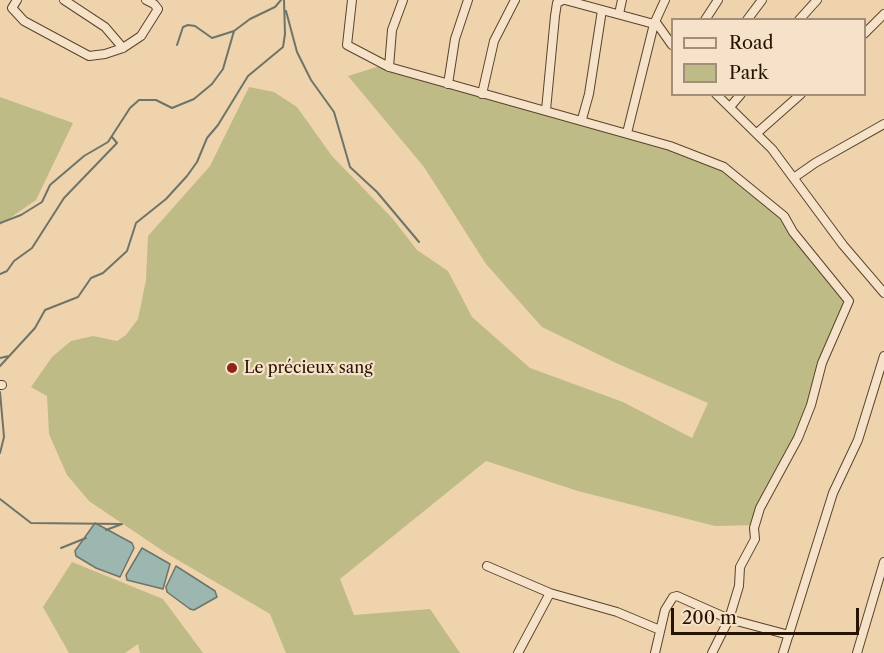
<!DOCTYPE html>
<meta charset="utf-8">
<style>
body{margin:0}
#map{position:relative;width:884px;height:653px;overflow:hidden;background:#efd3ac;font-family:"Libre Caslon Text",serif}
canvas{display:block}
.legend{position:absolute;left:671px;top:18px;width:195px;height:78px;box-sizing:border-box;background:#f5e2c9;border:2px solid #a38f79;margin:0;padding:8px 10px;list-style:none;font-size:18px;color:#271301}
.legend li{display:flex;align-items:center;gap:12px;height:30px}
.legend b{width:30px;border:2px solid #a38f79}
.scale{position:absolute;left:671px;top:608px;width:188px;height:27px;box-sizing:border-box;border:3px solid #271301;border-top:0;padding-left:8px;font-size:18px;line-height:21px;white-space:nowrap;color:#271301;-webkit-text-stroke:4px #f5e2c9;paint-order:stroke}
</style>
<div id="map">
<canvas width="884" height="653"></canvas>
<ul class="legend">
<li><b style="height:8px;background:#f5e2c9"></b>Road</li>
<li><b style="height:16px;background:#bebb86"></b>Park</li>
</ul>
<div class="scale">200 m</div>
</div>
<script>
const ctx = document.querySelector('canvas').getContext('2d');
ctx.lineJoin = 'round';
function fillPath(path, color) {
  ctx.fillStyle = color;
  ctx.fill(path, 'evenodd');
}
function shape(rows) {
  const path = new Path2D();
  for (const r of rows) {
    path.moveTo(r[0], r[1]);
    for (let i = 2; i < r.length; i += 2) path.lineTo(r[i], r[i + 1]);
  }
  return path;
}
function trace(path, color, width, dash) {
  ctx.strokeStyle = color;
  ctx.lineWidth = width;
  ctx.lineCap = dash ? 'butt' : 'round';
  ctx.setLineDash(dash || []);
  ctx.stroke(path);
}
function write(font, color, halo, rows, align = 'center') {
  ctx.font = font + ' "Libre Caslon Text",serif';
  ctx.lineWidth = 4.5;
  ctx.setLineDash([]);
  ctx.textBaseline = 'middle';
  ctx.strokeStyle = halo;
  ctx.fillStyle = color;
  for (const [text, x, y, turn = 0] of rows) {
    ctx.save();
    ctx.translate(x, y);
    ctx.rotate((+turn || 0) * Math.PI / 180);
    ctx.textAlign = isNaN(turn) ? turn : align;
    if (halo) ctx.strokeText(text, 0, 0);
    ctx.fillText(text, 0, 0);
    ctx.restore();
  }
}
const green = shape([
 [383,65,592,124,716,165,756,192,791,228,849,301,821,371,796,448,759,513,758,525,715,526,578,491,486,461,340,579,354,615,430,609,460,653,286,653,270,614,166,553,89,501,67,475,49,434,47,396,31,387,52,357,71,341,93,336,117,341,126,335,138,319,146,280,148,236,210,166,249,87,274,92,297,107,332,156,392,218,417,250,448,271,472,317,530,368,623,402,692,438,708,403,616,363,542,327,486,264,424,167,348,76],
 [0,97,73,123,36,200,0,225],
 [72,562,163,599,203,653,140,653,138,644,125,653,69,653,43,607]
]);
const water = shape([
 [95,523,132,543,134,548,120,577,96,568,76,556,75,551,95,523],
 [142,548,170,564,163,589,127,580,126,575,142,548],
 [176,566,215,591,217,597,194,610,190,609,167,592,166,587,176,566]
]);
const stream = shape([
 [286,11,297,52,311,80,334,112,350,167,377,192,419,242],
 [177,45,183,27,188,25,195,26,212,38,234,31],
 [0,223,21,215,42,202,50,185,84,156,108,142,130,108,139,100,156,100,172,108,194,99,212,84,223,69,234,31,250,19,275,7,281,0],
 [0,274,7,271,14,261,32,248,64,198,117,143,112,137],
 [0,358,9,356],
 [0,366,35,328,45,310,78,297,91,278,103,273,127,251,136,223,166,199,187,176,197,162,207,138,218,125,248,76,283,47,285,34,284,0],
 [0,392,4,437,0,453],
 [0,499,31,523,122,524,106,530],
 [61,548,86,538]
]);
const street = shape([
 [17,0,12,8,24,21,89,56,105,54,123,48,141,36,158,9,154,4,146,0],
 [64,0,105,27,123,48],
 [352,0,347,45,389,67,670,146,724,167,784,216,793,232,849,301,822,363,811,405,798,438,760,508,754,528,755,539,740,567,739,586,729,619,712,653],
 [565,0,654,24,665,0],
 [619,14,622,0],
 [705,20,718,0],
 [747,20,762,0],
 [799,20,817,0],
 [655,21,672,45],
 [864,34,884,14],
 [389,67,392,30,403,0],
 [448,84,455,39,468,0],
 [482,94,494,41,515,0],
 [716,94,772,149,843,245,884,293],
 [730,107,741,94],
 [546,110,555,16,557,3,563,0],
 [582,119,589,94,602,10],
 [627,133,654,24],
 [757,133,801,94],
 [795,177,815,163,884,124],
 [0,385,2,385],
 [487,566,550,593,617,612,660,630],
 [518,653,550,593],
 [655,653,665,610,673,597,677,596,729,619,789,635],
 [783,653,833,493,858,440,884,356],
 [857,653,884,562]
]);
const markers = [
 [232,368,6,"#8f2418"]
];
const poiNames = [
 ["Le précieux sang",244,368]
];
fillPath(green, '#bebb86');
fillPath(water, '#9bb7b0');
trace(water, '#6d756a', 1.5);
trace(stream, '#6d756a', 2);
trace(street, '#59432c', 10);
trace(street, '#f5e2c9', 8);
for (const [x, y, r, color] of markers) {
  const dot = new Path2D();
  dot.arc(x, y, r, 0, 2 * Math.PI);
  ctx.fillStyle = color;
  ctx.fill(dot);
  trace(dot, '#f5e2c9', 2);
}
write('16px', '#271301', '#f5e2c9', poiNames, 'left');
</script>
